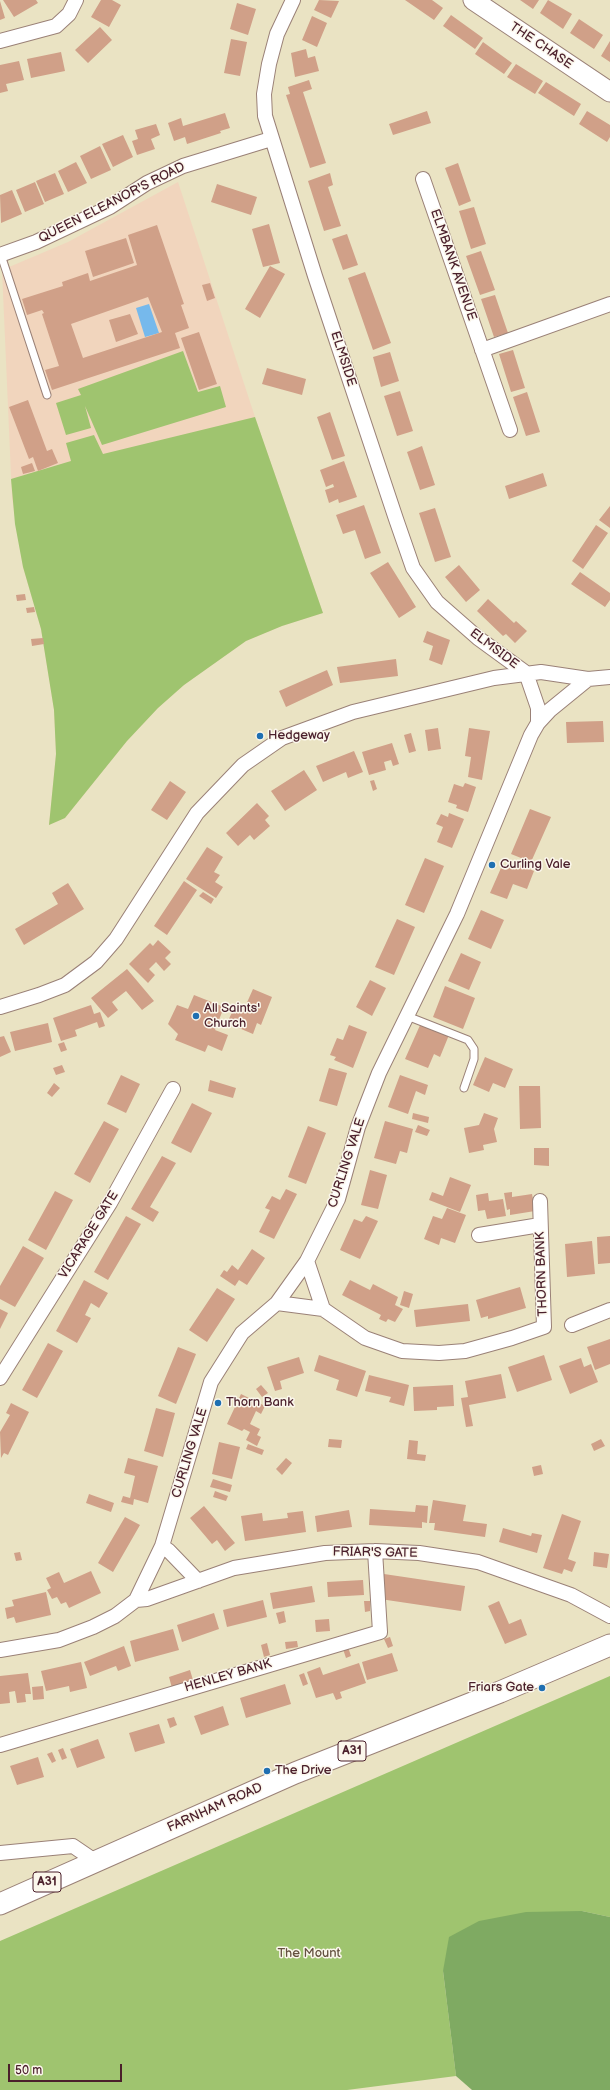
<!DOCTYPE html>
<style>
body{margin:0}
#map{position:relative;width:610px;height:2090px;overflow:hidden;background:#eae3c3;font-family:"Balsamiq Sans",sans-serif}
canvas{display:block}
.scale{position:absolute;left:8px;top:2064px;width:114px;height:18px;box-sizing:border-box;border:2px solid #4a1f2b;border-top:0;padding-left:5px;font-size:12px;line-height:14px;white-space:nowrap;color:#4a1f2b;-webkit-text-stroke:3px #fbf7ec;paint-order:stroke}
</style>
<div id="map">
<canvas width="610" height="2090"></canvas>
<div class="scale">50 m</div>
</div>
<script>
const ctx = document.querySelector('canvas').getContext('2d');
ctx.lineJoin = 'round';
function fillPath(path, color) {
  ctx.fillStyle = color;
  ctx.fill(path, 'evenodd');
}
function shape(rows) {
  const path = new Path2D();
  for (const r of rows) {
    path.moveTo(r[0], r[1]);
    for (let i = 2; i < r.length; i += 2) path.lineTo(r[i], r[i + 1]);
  }
  return path;
}
function trace(path, color, width, dash) {
  ctx.strokeStyle = color;
  ctx.lineWidth = width;
  ctx.lineCap = dash ? 'butt' : 'round';
  ctx.setLineDash(dash || []);
  ctx.stroke(path);
}
function write(font, color, halo, rows, align = 'center') {
  ctx.font = font + ' "Balsamiq Sans",sans-serif';
  ctx.lineWidth = 3;
  ctx.setLineDash([]);
  ctx.textBaseline = 'middle';
  ctx.strokeStyle = halo;
  ctx.fillStyle = color;
  for (const [text, x, y, turn = 0] of rows) {
    ctx.save();
    ctx.translate(x, y);
    ctx.rotate((+turn || 0) * Math.PI / 180);
    ctx.textAlign = isNaN(turn) ? turn : align;
    if (halo) ctx.strokeText(text, 0, 0);
    ctx.fillText(text, 0, 0);
    ctx.restore();
  }
}
const built = shape([
 [178,182,255,417,323,613,282,626,246,641,184,685,158,708,127,741,65,818,49,825,56,754,54,710,41,629,23,567,12,498,2,270,68,242]
]);
const green = shape([
 [183,351,198,392,220,386,226,407,102,445,85,406,91,428,66,435,56,403,81,395,78,389],
 [255,417,323,613,282,626,246,641,184,685,158,708,127,741,65,818,49,825,56,754,54,710,41,629,23,567,15,524,11,479,71,461,66,443,94,435,103,454],
 [610,1676,610,1917,582,1911,443,1971,456,2076,347,2090,0,2090,0,1941]
]);
const forest = shape([
 [582,1911,610,1917,610,2090,472,2090,456,2076,443,1971,449,1937,479,1921,526,1912]
]);
const water = shape([
 [149,304,159,333,145,337,136,308]
]);
const building = shape([
 [3,0,36,0,38,3,14,17],
 [101,0,112,0,121,5,109,27,91,17],
 [319,0,339,1,331,18,314,10],
 [405,0,432,0,443,8,434,20],
 [520,0,539,0,533,9],
 [548,0,572,14,563,29,540,13],
 [0,1,5,18,0,20],
 [237,3,256,9,248,35,230,29],
 [451,15,483,38,475,49,443,26],
 [312,16,327,23,317,47,302,40],
 [579,19,603,35,594,49,570,33],
 [100,27,112,40,88,63,75,50],
 [231,39,247,42,240,76,224,73],
 [610,41,610,62,601,56],
 [483,42,512,63,504,74,475,54],
 [306,49,308,58,315,56,319,71,295,77,291,53],
 [61,52,65,71,31,78,27,59],
 [19,61,24,80,6,84,8,91,0,93,0,65],
 [516,64,543,81,535,94,507,77],
 [309,80,312,89,303,92,326,163,310,168,286,95,290,94,288,87],
 [546,82,581,104,574,116,538,93],
 [427,111,431,123,393,135,389,124],
 [587,111,610,125,610,137,607,142,579,124],
 [225,113,230,128,220,131,221,133,187,144,185,137,174,141,168,123,181,118,183,126],
 [156,124,160,135,151,139,155,149,137,155,132,141,138,139,135,130],
 [123,135,133,157,113,167,102,144],
 [100,146,111,170,91,179,80,156],
 [76,162,87,183,68,192,58,171],
 [458,163,471,201,459,206,445,168],
 [55,173,64,194,45,202,36,181],
 [330,173,333,185,328,187,341,226,324,231,308,181],
 [35,182,44,204,25,212,16,190],
 [217,184,257,197,251,215,211,202],
 [12,190,22,214,1,223,0,195],
 [474,207,486,244,471,249,459,211],
 [269,224,280,263,263,267,252,229],
 [157,225,184,304,181,305,189,328,175,333,180,348,52,390,45,370,59,366,42,314,44,313,42,310,27,315,22,299,63,286,62,282,88,273,90,281,137,265,128,235],
 [148,297,162,332,83,358,71,324],
 [347,234,358,265,343,270,332,239],
 [126,238,134,263,93,277,85,251],
 [481,251,495,290,480,295,466,256],
 [270,266,285,274,260,318,245,309],
 [365,272,391,343,373,350,348,278],
 [210,283,215,298,207,301,202,285],
 [495,295,508,333,494,337,481,299],
 [130,314,138,334,116,342,109,320],
 [199,332,217,384,199,390,181,338],
 [513,350,525,388,511,392,499,354],
 [390,352,399,381,381,387,373,357],
 [267,368,306,379,302,395,262,384],
 [400,391,413,431,397,436,384,396],
 [527,392,540,432,526,436,513,397],
 [28,400,47,451,52,449,58,463,38,471,33,457,29,459,9,407],
 [330,412,345,456,332,460,317,417],
 [422,446,435,485,420,490,407,452],
 [344,461,357,497,339,503,338,499,329,503,325,490,334,487,333,484,326,487,320,470],
 [32,463,35,471,23,474,21,467],
 [543,473,547,486,509,499,505,486],
 [364,505,381,553,365,559,355,530,343,534,336,515],
 [610,506,610,528,599,520],
 [435,508,451,557,435,562,419,513],
 [596,525,608,533,583,569,572,561],
 [388,562,416,607,399,618,370,573],
 [459,565,480,590,466,602,445,577],
 [580,572,610,593,610,600,605,607,571,584],
 [25,594,26,600,17,601,16,595],
 [488,599,514,623,516,621,527,631,515,643,506,634,503,636,477,611],
 [34,607,35,612,27,613,26,608],
 [427,631,450,640,442,665,429,660,433,646,423,642],
 [43,638,44,644,32,646,31,639],
 [396,659,398,676,340,683,337,667],
 [327,670,333,685,286,707,279,691],
 [603,721,604,742,567,743,566,722],
 [438,728,441,749,428,751,425,730],
 [469,728,490,731,482,780,468,777,471,757,465,756],
 [411,733,416,751,409,753,404,735],
 [392,743,399,764,393,766,391,760,384,762,386,770,369,775,362,752],
 [354,751,363,772,348,778,346,772,323,782,316,766],
 [304,770,317,790,285,811,271,791],
 [374,780,377,789,373,791,370,781],
 [170,781,186,792,167,820,151,810],
 [465,783,476,787,468,812,456,808,457,805,448,802,454,784,463,787],
 [257,803,269,816,265,820,270,826,254,840,250,835,238,846,226,833],
 [530,809,551,817,531,862,511,854],
 [449,813,464,819,452,848,437,842,443,827,436,824,441,814,448,817],
 [207,847,223,857,214,872,220,875,215,882,223,887,216,898,186,879],
 [425,858,444,866,424,913,405,905],
 [510,861,534,871,527,889,513,884,507,899,490,893,501,868,506,870],
 [184,881,197,890,167,935,154,926],
 [68,883,84,909,24,945,15,929,58,904,52,893],
 [203,892,214,899,211,904,199,896],
 [481,910,504,920,491,949,468,939],
 [397,919,415,927,394,975,375,967],
 [158,940,171,952,165,958,171,964,164,971,156,962,149,969,155,975,148,983,129,964,150,943,153,946],
 [461,953,481,962,469,990,448,981],
 [127,969,154,1001,142,1010,126,991,112,1002,118,1010,108,1018,91,998],
 [370,980,386,988,372,1016,356,1007],
 [445,986,475,998,463,1029,433,1017],
 [253,989,272,997,261,1025,257,1023,253,1034,227,1023,236,1004,245,1007],
 [194,995,224,1007,215,1030,228,1035,222,1051,208,1045,205,1052,175,1040,178,1034,168,1024,177,1005,188,1009],
 [91,1005,94,1014,100,1012,105,1026,99,1028,97,1022,75,1030,77,1036,61,1041,53,1018],
 [48,1023,52,1042,15,1051,10,1032],
 [421,1023,449,1035,440,1057,434,1054,428,1068,405,1059],
 [349,1025,367,1032,353,1068,334,1060,336,1057,330,1055,337,1038,343,1040],
 [4,1036,11,1052,0,1057,0,1037],
 [64,1042,67,1050,61,1052,58,1044],
 [485,1057,513,1069,505,1088,493,1083,489,1092,473,1085],
 [62,1065,65,1072,56,1075,53,1068],
 [329,1068,347,1073,337,1106,319,1101],
 [121,1075,140,1084,126,1113,107,1104],
 [400,1075,428,1085,425,1095,416,1091,408,1114,388,1107],
 [210,1080,236,1088,233,1098,208,1091],
 [54,1083,60,1088,52,1097,47,1093],
 [519,1086,540,1086,541,1128,520,1129],
 [192,1103,212,1113,191,1153,171,1143],
 [413,1113,429,1117,428,1123,412,1119],
 [484,1113,498,1118,494,1129,497,1142,483,1145,484,1150,469,1153,464,1128,479,1125],
 [104,1121,119,1129,90,1183,74,1174],
 [385,1121,413,1129,407,1153,400,1151,396,1164,374,1158],
 [418,1125,430,1130,427,1136,415,1132],
 [308,1126,326,1133,306,1184,288,1177],
 [534,1148,549,1148,549,1166,534,1165],
 [162,1156,176,1163,150,1207,159,1212,153,1222,131,1209],
 [370,1170,387,1175,378,1209,361,1205],
 [450,1177,471,1185,460,1212,429,1200,432,1192,443,1196],
 [286,1189,297,1194,274,1239,259,1232,270,1210,265,1208,272,1196,280,1200],
 [55,1191,73,1200,46,1250,28,1240],
 [512,1192,512,1197,532,1194,535,1211,510,1215,510,1209,507,1210,504,1193],
 [488,1193,489,1201,503,1199,506,1216,487,1219,485,1210,478,1211,476,1195],
 [447,1208,466,1215,455,1243,441,1238,439,1245,424,1239,433,1216,442,1219],
 [126,1216,141,1224,108,1280,94,1272],
 [366,1216,378,1221,360,1259,340,1250,354,1219,362,1222],
 [610,1236,610,1263,598,1264,597,1237],
 [592,1241,595,1274,567,1277,565,1244],
 [23,1246,44,1258,15,1307,0,1299,0,1286],
 [252,1249,265,1258,247,1285,239,1280,235,1286,220,1276,224,1270,227,1272,232,1265,238,1270],
 [84,1280,108,1293,99,1308,91,1303,85,1315,91,1318,77,1343,56,1331],
 [350,1280,370,1290,373,1284,398,1297,395,1305,403,1309,395,1322,388,1319,386,1322,379,1319,381,1315,342,1295],
 [520,1287,526,1308,488,1319,488,1316,481,1318,476,1300],
 [217,1288,235,1299,207,1342,189,1330],
 [404,1291,413,1294,409,1308,400,1305],
 [468,1304,470,1321,416,1327,414,1310],
 [0,1309,8,1313,0,1329],
 [610,1339,610,1364,595,1370,587,1347],
 [48,1343,63,1351,37,1398,22,1390],
 [178,1347,196,1354,176,1404,158,1396],
 [319,1355,366,1371,357,1397,336,1390,339,1380,314,1371],
 [544,1355,552,1380,517,1392,508,1367],
 [299,1357,304,1373,280,1381,282,1389,275,1391,267,1367],
 [581,1358,584,1367,591,1364,598,1382,570,1394,559,1366],
 [501,1374,506,1398,469,1405,473,1426,466,1427,461,1398,468,1397,465,1381],
 [369,1375,409,1385,404,1406,389,1402,391,1397,365,1391],
 [261,1385,268,1393,262,1397,256,1389],
 [453,1385,454,1406,437,1407,437,1410,414,1411,413,1387],
 [241,1394,265,1406,261,1414,256,1411,250,1424,260,1429,257,1435,261,1437,257,1446,246,1440,250,1432,244,1429,242,1431,227,1424],
 [11,1403,29,1412,8,1455,4,1453,1,1458,0,1432,10,1415,6,1413],
 [156,1408,175,1413,163,1457,144,1451],
 [329,1439,342,1440,341,1448,328,1447],
 [601,1439,605,1446,594,1451,591,1444],
 [409,1440,418,1441,417,1454,426,1455,425,1461,407,1459],
 [219,1442,240,1447,232,1479,212,1474],
 [248,1444,264,1450,262,1455,246,1449],
 [128,1458,158,1466,148,1503,134,1499,133,1505,121,1502,123,1496,130,1498,135,1476,124,1473],
 [286,1458,292,1463,282,1475,276,1469],
 [541,1465,543,1474,534,1476,532,1467],
 [213,1479,232,1485,230,1492,210,1487],
 [215,1491,228,1496,226,1501,213,1497],
 [89,1494,114,1503,111,1512,86,1503],
 [433,1500,466,1505,463,1521,487,1524,485,1537,434,1530,435,1523,429,1523],
 [416,1505,428,1506,427,1523,422,1522,422,1528,369,1525,370,1509,415,1512],
 [204,1506,235,1543,225,1551,217,1540,212,1544,190,1518],
 [349,1510,352,1527,317,1532,315,1516],
 [303,1511,306,1532,245,1541,241,1516,262,1513,263,1521,288,1518,287,1513],
 [562,1514,581,1521,568,1559,576,1562,572,1572,564,1569,562,1574,543,1568],
 [125,1517,140,1525,113,1572,98,1563],
 [503,1528,531,1536,532,1533,542,1535,537,1553,499,1542],
 [20,1552,22,1560,16,1561,14,1553],
 [594,1552,609,1554,607,1568,593,1566],
 [91,1571,101,1593,69,1608,66,1602,61,1604,57,1597,52,1599,47,1590,51,1588,46,1578,59,1572,64,1583],
 [384,1574,465,1586,461,1611,380,1599],
 [363,1580,364,1595,328,1597,327,1582],
 [312,1586,315,1602,273,1609,270,1593],
 [46,1592,51,1615,16,1623,14,1617,7,1619,5,1608,14,1606,12,1600],
 [263,1600,267,1617,227,1627,223,1610],
 [364,1601,370,1601,370,1611,365,1612],
 [499,1601,509,1624,521,1619,527,1635,505,1644,488,1606],
 [284,1611,286,1622,279,1624,276,1613],
 [214,1613,219,1629,182,1642,177,1625],
 [329,1619,330,1631,316,1632,315,1620],
 [173,1629,179,1650,135,1662,130,1641],
 [390,1637,393,1646,388,1648,384,1639],
 [297,1641,298,1647,286,1649,285,1642],
 [267,1643,270,1655,264,1657,261,1645],
 [124,1646,131,1666,118,1671,116,1666,90,1676,84,1662],
 [348,1647,351,1656,346,1658,343,1649],
 [392,1653,398,1671,367,1680,362,1662],
 [81,1662,87,1688,70,1692,69,1686,46,1691,41,1671],
 [359,1663,366,1683,340,1692,342,1698,336,1700,333,1693,316,1698,307,1672,320,1667,323,1675],
 [190,1670,193,1680,172,1688,169,1677],
 [28,1673,31,1694,25,1694,26,1702,17,1703,15,1691,9,1692,10,1703,0,1704,0,1676],
 [304,1673,308,1684,303,1686,299,1675],
 [285,1684,291,1704,246,1718,240,1698],
 [43,1686,44,1699,33,1700,32,1687],
 [223,1706,229,1725,201,1735,194,1716],
 [174,1717,177,1725,170,1728,167,1719],
 [159,1724,165,1743,135,1752,129,1733],
 [98,1739,105,1758,77,1768,70,1749],
 [63,1748,67,1758,62,1760,58,1750],
 [52,1752,56,1761,52,1763,47,1754],
 [38,1757,44,1777,17,1785,10,1766]
]);
const lane = shape([
 [1,255,47,395],
 [407,1016,468,1040,474,1049,474,1059,464,1088]
]);
const street = shape([
 [293,0,277,34,269,64,264,94,265,116,315,276,396,519,413,568,437,602,478,638,526,673,538,708,538,723],
 [0,41,56,26,69,14,76,0],
 [423,179,510,430],
 [0,255,36,242,110,207,147,183,183,166,271,139],
 [482,350,610,304],
 [0,1007,39,995,65,985,96,962,116,939,197,813,243,765,282,738,353,712,494,678,541,672,588,679,610,677],
 [479,1235,540,1225],
 [307,1261,323,1309],
 [277,1303,323,1309,365,1338,402,1351,439,1353,465,1351,512,1338,544,1327,540,1201],
 [572,1325,610,1310],
 [0,1378,110,1203,173,1089],
 [162,1546,169,1551,198,1581],
 [136,1600,147,1599,234,1568,325,1553,375,1551,419,1553,478,1562,571,1595,610,1616],
 [0,1650,59,1640,93,1627,115,1616,136,1600,162,1546,211,1382,242,1333,277,1303,307,1261,338,1199,358,1127,379,1073,457,914,531,735,538,723,550,710,588,679],
 [0,1745,380,1632,375,1551],
 [0,1853,73,1846,95,1861]
]);
const secondary = shape([
 [473,0,610,92]
]);
const primary = shape([
 [0,1904,295,1773,500,1692,610,1645]
]);
const markers = [
 [260,736,4,"#1f6fb2"],
 [492,865,4,"#1f6fb2"],
 [196,1016,4,"#1f6fb2"],
 [218,1403,4,"#1f6fb2"],
 [542,1688,4,"#1f6fb2"],
 [267,1771,4,"#1f6fb2"]
];
const shields = [
 [352,1751,28],
 [47,1882,28]
];
const shieldNames = [
 ["A31",352,1751],
 ["A31",47,1882]
];
const streetNames = [
 ["THE CHASE",541,46,34],
 ["QUEEN ELEANOR'S ROAD",112,203,-27],
 ["ELMBANK AVENUE",453,265,71],
 ["ELMSIDE",343,359,72],
 ["ELMSIDE",494,649,37],
 ["CURLING VALE",347,1163,-72],
 ["VICARAGE GATE",89,1235,-58],
 ["THORN BANK",542,1274,-92],
 ["CURLING VALE",190,1453,-73],
 ["FRIAR'S GATE",375,1553,1],
 ["HENLEY BANK",228,1676,-16],
 ["FARNHAM ROAD",215,1808,-24]
];
const poiNames = [
 ["Hedgeway",268,736],
 ["Curling Vale",500,865],
 ["All Saints'",204,1009],
 ["Church",204,1024],
 ["Thorn Bank",226,1403],
 ["Friars Gate",534,1688,"right"],
 ["The Drive",275,1771]
];
const parkNames = [
 ["The Mount",309,1954]
];
fillPath(built, '#f1d5bd');
fillPath(green, '#9fc46f');
fillPath(forest, '#7faa62');
fillPath(water, '#76b9ec');
fillPath(building, '#d0a088');
trace(lane, '#9a8177', 9);
trace(street, '#9a8177', 16);
trace(secondary, '#9a8177', 21);
trace(primary, '#9a8177', 23);
trace(lane, '#fff', 7);
trace(street, '#fff', 14);
trace(secondary, '#fff', 19);
trace(primary, '#fff', 21);
for (const [x, y, r, color] of markers) {
  const dot = new Path2D();
  dot.arc(x, y, r, 0, 2 * Math.PI);
  ctx.fillStyle = color;
  ctx.fill(dot);
  trace(dot, '#fbf7ec', 1.5);
}
for (const [x, y, w] of shields) {
  const box = new Path2D();
  box.roundRect(x - w / 2, y - 10, w, 20, 3);
  ctx.fillStyle = '#fbf7ec';
  ctx.fill(box);
  trace(box, '#4a1f2b', 1);
}
write('bold 12px', '#4a1f2b', null, shieldNames);
write('13px', '#4a1f2b', '#fbf7ec', streetNames);
write('13px', '#4a1f2b', '#fbf7ec', poiNames, 'left');
write('13px', '#64513f', '#fbf7ec', parkNames);
</script>
